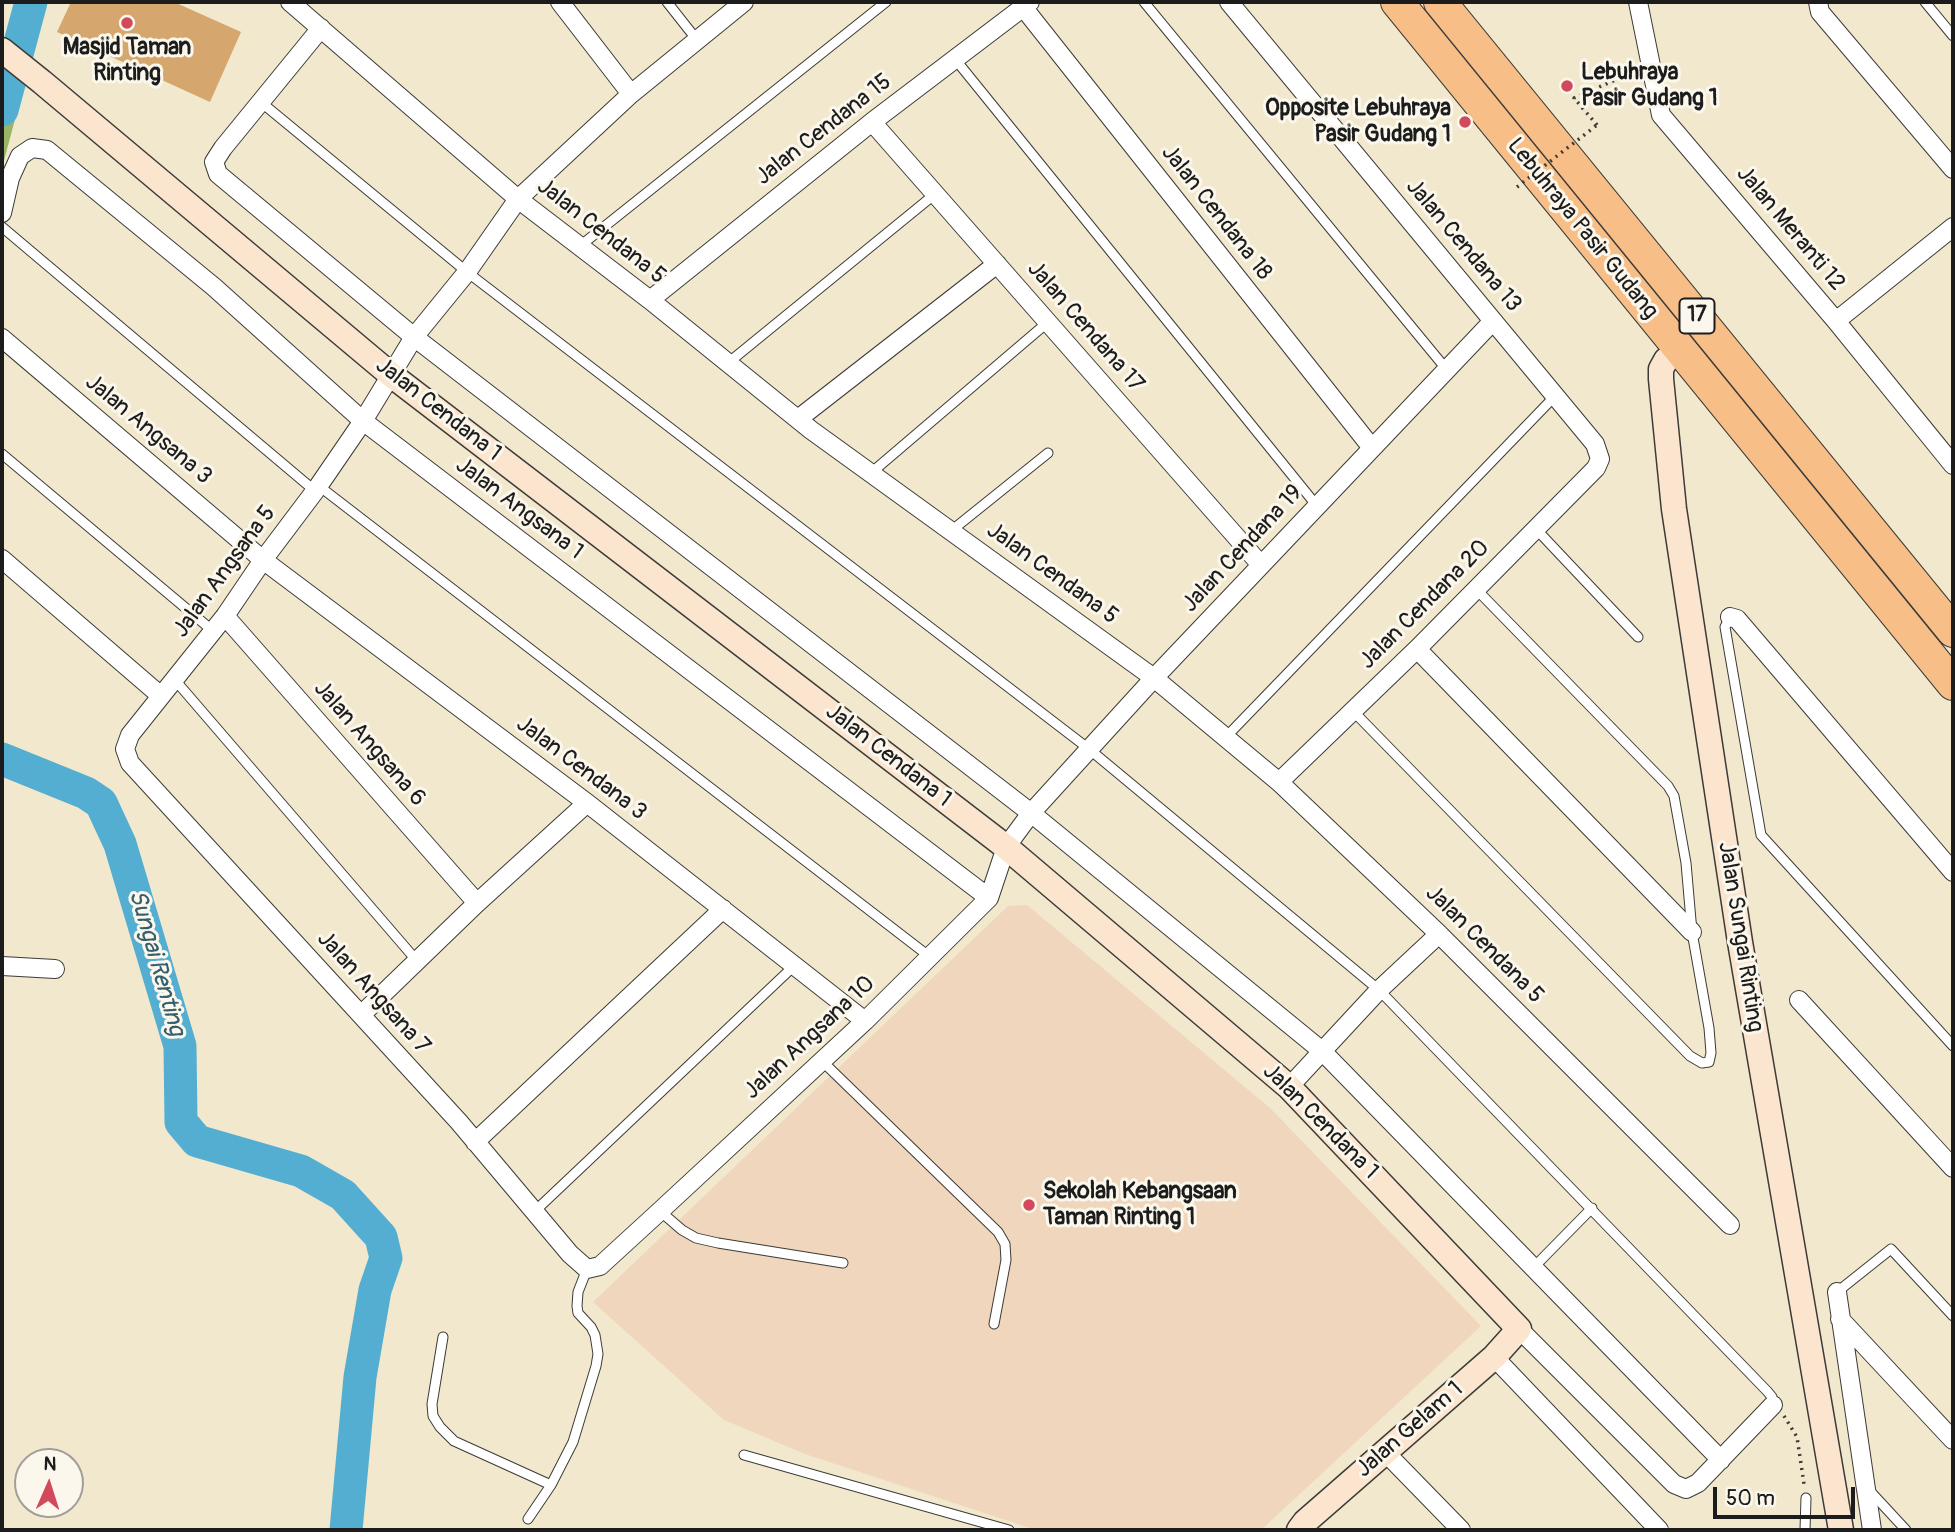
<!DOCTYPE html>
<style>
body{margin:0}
#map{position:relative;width:1955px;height:1532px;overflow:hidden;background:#f2e8ce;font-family:Pangolin,sans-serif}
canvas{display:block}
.frame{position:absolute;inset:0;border:4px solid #1c1c1c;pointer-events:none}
.north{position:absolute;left:14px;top:1448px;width:70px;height:70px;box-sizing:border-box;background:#fbf7ec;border:2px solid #a29f99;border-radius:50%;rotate:3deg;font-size:19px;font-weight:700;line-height:28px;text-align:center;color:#1c1c1c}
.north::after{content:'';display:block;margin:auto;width:24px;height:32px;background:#d1495b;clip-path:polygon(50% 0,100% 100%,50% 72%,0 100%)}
.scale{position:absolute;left:1713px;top:1487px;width:142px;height:32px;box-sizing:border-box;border:4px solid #1c1c1c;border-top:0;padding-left:9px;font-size:21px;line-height:24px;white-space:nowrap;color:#1c1c1c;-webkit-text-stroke:5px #fbf7ec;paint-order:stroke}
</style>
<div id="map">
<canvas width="1955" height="1532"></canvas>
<div class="frame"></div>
<div class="north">N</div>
<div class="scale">50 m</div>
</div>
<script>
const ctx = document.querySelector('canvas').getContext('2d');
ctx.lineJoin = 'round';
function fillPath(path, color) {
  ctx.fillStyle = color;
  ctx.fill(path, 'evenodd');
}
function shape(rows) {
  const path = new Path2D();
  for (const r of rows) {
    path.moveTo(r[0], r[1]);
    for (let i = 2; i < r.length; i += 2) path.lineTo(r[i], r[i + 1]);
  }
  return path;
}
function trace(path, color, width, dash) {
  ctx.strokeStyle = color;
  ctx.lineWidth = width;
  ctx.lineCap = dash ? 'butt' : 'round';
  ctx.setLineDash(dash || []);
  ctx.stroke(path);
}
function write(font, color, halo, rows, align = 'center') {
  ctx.font = font + ' Pangolin,sans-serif';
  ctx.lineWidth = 6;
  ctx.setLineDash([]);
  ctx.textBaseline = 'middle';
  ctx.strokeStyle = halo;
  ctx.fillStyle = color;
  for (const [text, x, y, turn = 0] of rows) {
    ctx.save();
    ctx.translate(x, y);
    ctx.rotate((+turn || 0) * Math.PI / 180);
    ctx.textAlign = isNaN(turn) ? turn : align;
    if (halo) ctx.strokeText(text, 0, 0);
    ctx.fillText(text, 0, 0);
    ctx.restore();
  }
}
const built = shape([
 [1027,905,1270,1108,1481,1326,1261,1530,1036,1530,805,1454,724,1420,593,1302,1008,906]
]);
const forest = shape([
 [2,83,21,97,2,168]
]);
const river = shape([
 [2,110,31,2],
 [2,759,86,793,101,803,120,844,180,1046,181,1122,197,1141,301,1171,343,1195,381,1237,386,1258,375,1290,360,1377,346,1530]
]);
const building = shape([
 [71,2,174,2,241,32,210,102,57,32]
]);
const path = shape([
 [1597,125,1574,98,1636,71],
 [1784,1416,1797,1437,1804,1484]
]);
const lane = shape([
 [667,2,697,40],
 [1144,2,1447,370],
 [1925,2,1953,36],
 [955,59,1317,506],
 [262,103,467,272,1089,749,1379,990,1767,1391,1772,1397,1773,1405],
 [2,227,315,491],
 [580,246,886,2],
 [728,363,935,194],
 [2,454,213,631],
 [871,473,1048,322],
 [319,486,930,957],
 [1536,529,1638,637],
 [951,531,1048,453],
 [1730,617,1725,627,1761,835,1953,1046],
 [175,680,417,961],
 [1353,711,1690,1056,1702,1063,1709,1062,1711,1053,1709,1028,1692,932,1686,863,1674,796,1668,786,1476,589],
 [1226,737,1555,396],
 [822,1061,998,1232,1005,1244,1006,1260,994,1324],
 [660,1211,682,1230,696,1238,718,1243,843,1263],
 [534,1212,795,965],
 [1533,1268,1592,1208],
 [1837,1292,1891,1249,1953,1316],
 [443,1337,432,1404,433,1416,440,1427,454,1441,551,1485],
 [744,1455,1009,1530],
 [1869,1490,1906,1530],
 [528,1519,551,1485,573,1442,596,1366,598,1354,595,1335,591,1327,578,1313,577,1306,578,1292,587,1269],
 [1805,1530,1806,1498]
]);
const street = shape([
 [290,2,518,199,650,300,811,430,1154,678,1279,782,1439,934,1730,1225],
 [560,2,631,94],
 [744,2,631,94,518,199,467,272,414,337,363,421,315,491,263,560,225,616,130,735,125,749,130,763,459,1122,570,1254,587,1269,600,1266,660,1211,865,1021,989,898,1006,847,1031,813,1154,678,1493,321],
 [1229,2,1595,444,1600,459,1596,468,1417,649,1279,782],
 [1638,2,1661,115,1836,321,1953,465],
 [1818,2,1820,12,1953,169],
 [1023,7,1372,448],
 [321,28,223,148,214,162,218,174,414,337,1031,813,1322,1051,1721,1460],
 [872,122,1261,565],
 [2,213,10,178,20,156,32,148,47,150,214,287,363,421,989,898],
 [650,300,872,122,1030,2],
 [1836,321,1953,227],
 [2,338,263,560,587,803,865,1021],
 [798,419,997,264],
 [2,559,161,696],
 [225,616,477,903],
 [1730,617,1737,619,1953,872],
 [1417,649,1692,932],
 [2,966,55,969],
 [1799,1000,1953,1168],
 [361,1015,477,903,587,803],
 [1289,1087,1379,990,1439,934],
 [475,1142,723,909],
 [1837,1292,1872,1530],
 [1840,1319,1953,1440],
 [1519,1329,1674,1484,1686,1489,1698,1483,1773,1405],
 [1494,1357,1659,1530],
 [1385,1452,1461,1530]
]);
const secondary = shape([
 [2,50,42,82,390,374,1006,847,1289,1087,1519,1329,1494,1357,1305,1522,1299,1530],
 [1680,350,1666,360,1661,369,1661,379,1674,509,1740,942,1841,1530]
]);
const highway = shape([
 [1397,2,1953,684],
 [1440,2,1953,631]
]);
const pathBridge = shape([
 [1517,187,1597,125]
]);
const markers = [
 [127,23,7,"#d1495b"],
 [1567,86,7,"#d1495b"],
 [1465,122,7,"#d1495b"],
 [1029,1205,7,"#d1495b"]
];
const shields = [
 [1697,316,35]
];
const shieldNames = [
 ["17",1697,316]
];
const poiNames = [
 ["Masjid Taman",127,48,"center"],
 ["Rinting",127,74,"center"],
 ["Lebuhraya",1581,73],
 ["Pasir Gudang 1",1581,99],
 ["Opposite Lebuhraya",1451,109,"right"],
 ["Pasir Gudang 1",1451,135,"right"],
 ["Sekolah Kebangsaan",1043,1192],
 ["Taman Rinting 1",1043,1218]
];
const streetNames = [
 ["Jalan Cendana 15",824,130,-38],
 ["Jalan Cendana 18",1216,213,52],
 ["Lebuhraya Pasir Gudang",1582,229,51],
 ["Jalan Meranti 12",1790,229,50],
 ["Jalan Cendana 5",601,232,38],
 ["Jalan Cendana 13",1463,246,50],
 ["Jalan Cendana 17",1085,327,49],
 ["Jalan Cendana 1",438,410,38],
 ["Jalan Angsana 3",148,430,40],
 ["Jalan Angsana 1",519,509,37],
 ["Jalan Cendana 19",1243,549,-47],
 ["Jalan Angsana 5",225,572,-54],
 ["Jalan Cendana 5",1052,574,36],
 ["Jalan Cendana 20",1425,605,-45],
 ["Jalan Angsana 6",369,744,49],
 ["Jalan Cendana 1",888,756,38],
 ["Jalan Cendana 3",581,769,37],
 ["Jalan Sungai Rinting",1740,937,81],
 ["Jalan Cendana 5",1484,945,45],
 ["Jalan Angsana 7",373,993,48],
 ["Jalan Angsana 10",810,1038,-43],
 ["Jalan Cendana 1",1320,1122,45],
 ["Jalan Gelam 1",1410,1430,-41]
];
const waterNames = [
 ["Sungai Renting",156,963,74]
];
fillPath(built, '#efd6bc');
fillPath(forest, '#9ab566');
trace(river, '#53aed1', 33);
fillPath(building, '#d5a66d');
trace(lane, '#3c3b37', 11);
trace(street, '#3c3b37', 20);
trace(secondary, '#3c3b37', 27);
trace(highway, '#3c3b37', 34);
trace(path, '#3c3b37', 3.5, [2, 5]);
trace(lane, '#fff', 9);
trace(street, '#fff', 18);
trace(secondary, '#fce5cf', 24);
trace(highway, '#f7be88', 32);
trace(pathBridge, '#3c3b37', 3.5, [2, 5]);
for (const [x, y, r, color] of markers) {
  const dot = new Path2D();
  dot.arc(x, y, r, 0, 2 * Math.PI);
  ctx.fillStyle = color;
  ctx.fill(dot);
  trace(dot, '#fbf7ec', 2.5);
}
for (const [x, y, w] of shields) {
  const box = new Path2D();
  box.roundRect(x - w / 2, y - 17.5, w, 35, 5);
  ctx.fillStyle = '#fbf7ec';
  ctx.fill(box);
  trace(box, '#1c1c1c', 2);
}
write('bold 21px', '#1c1c1c', null, shieldNames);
write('bold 23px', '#1c1c1c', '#fbf7ec', poiNames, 'left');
write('23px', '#1c1c1c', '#fbf7ec', streetNames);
write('italic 24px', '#355e6d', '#fbf7ec', waterNames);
</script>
